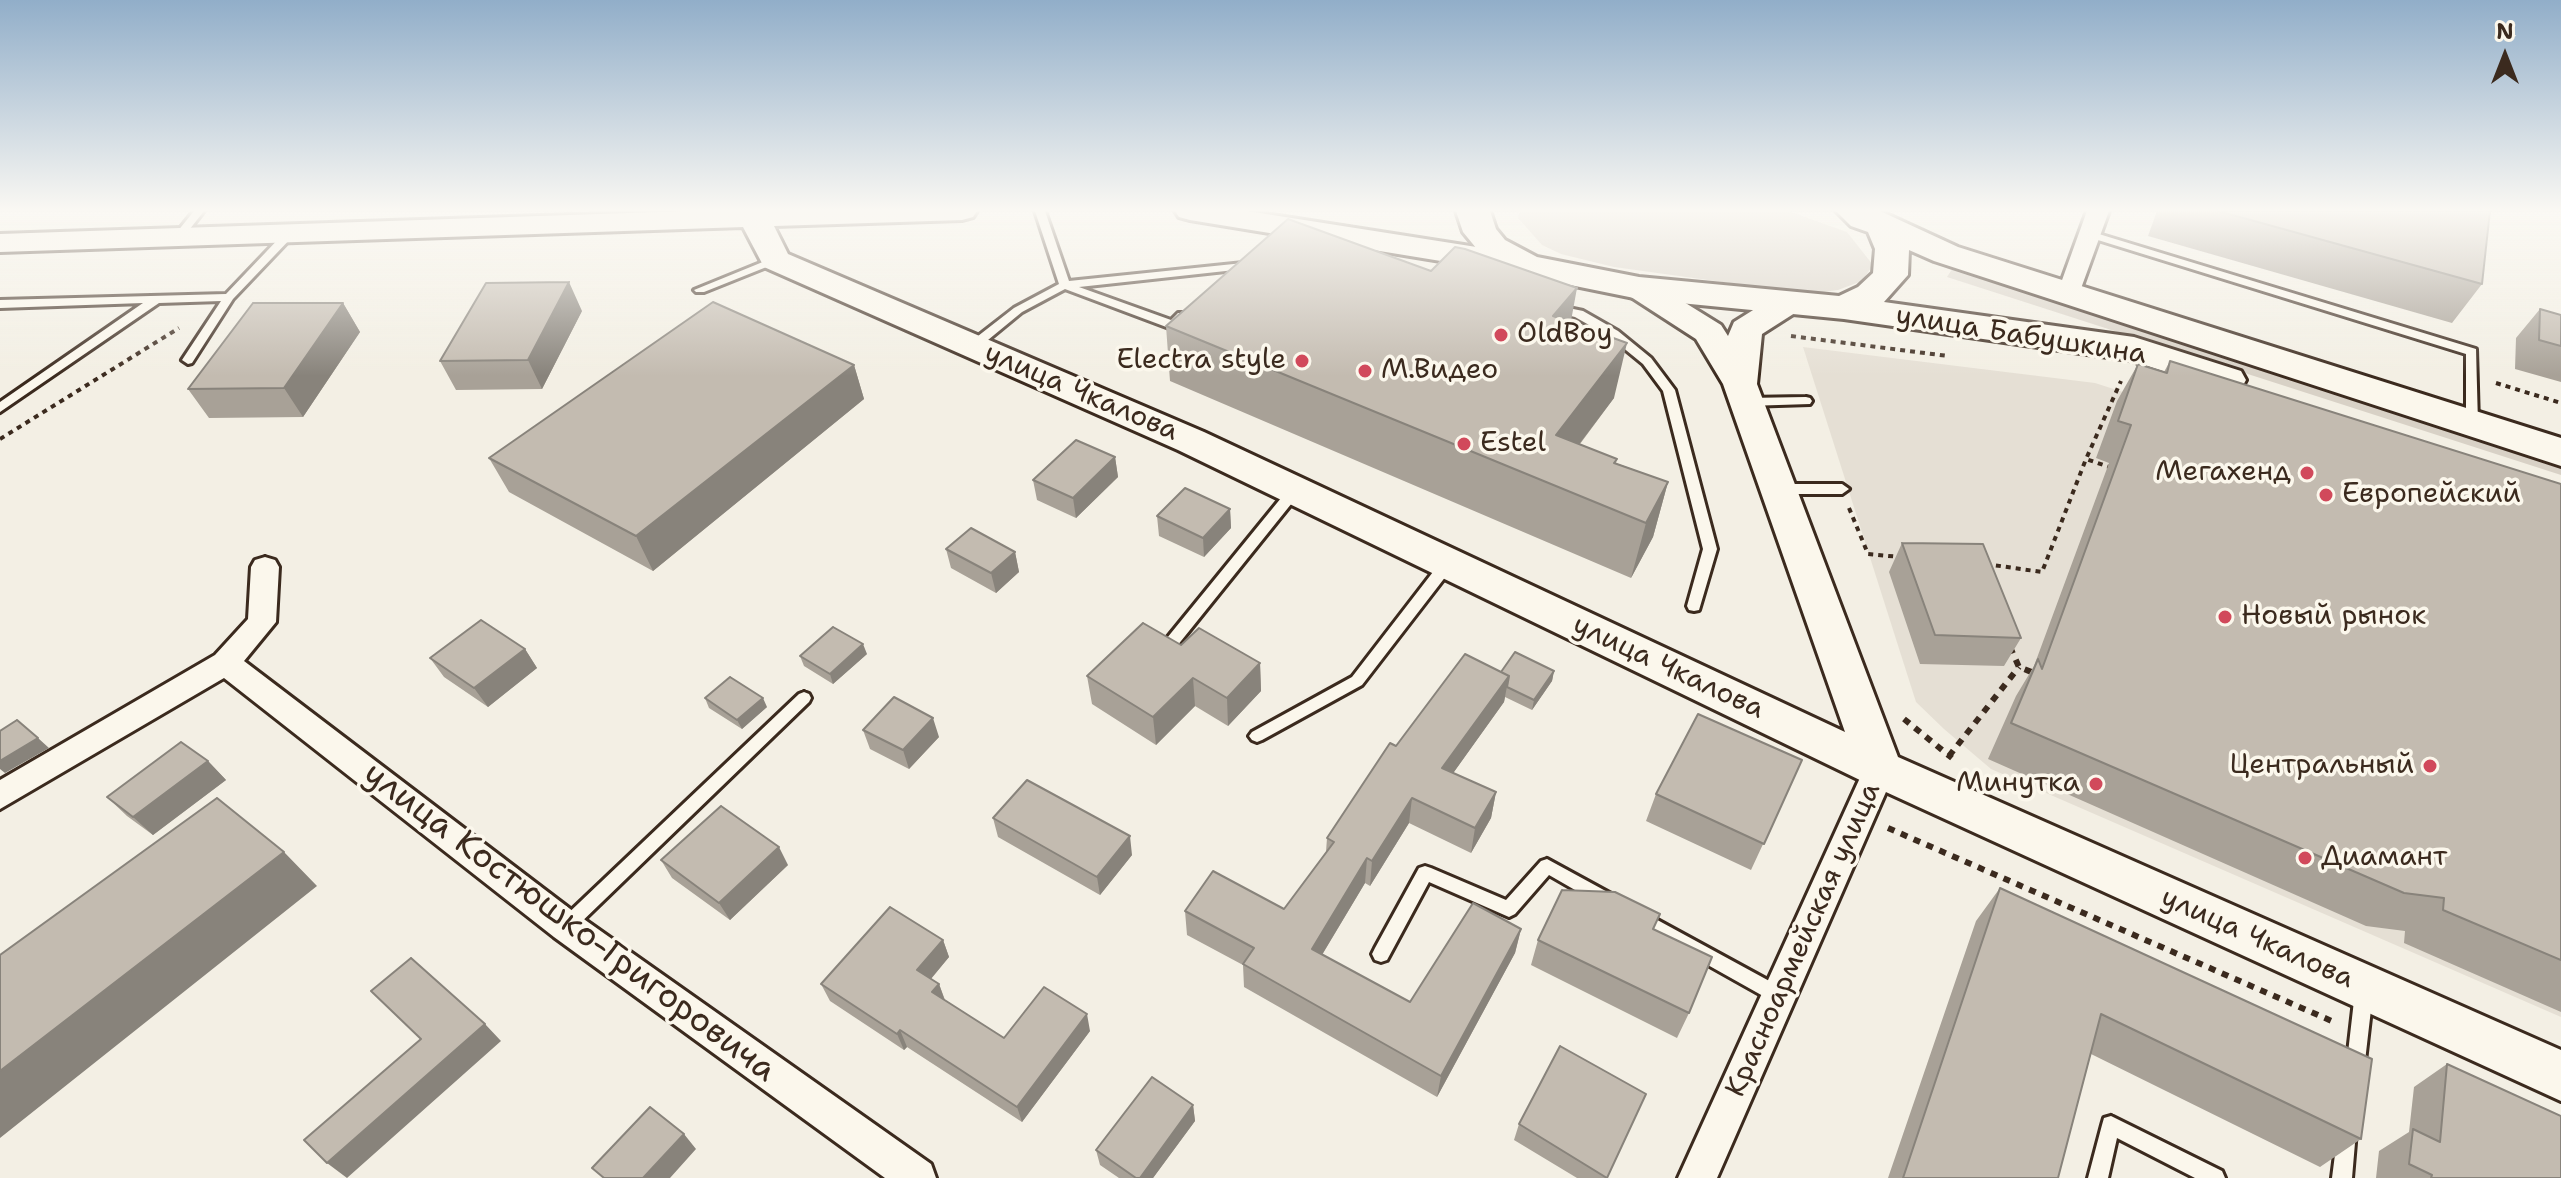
<!DOCTYPE html>
<meta charset="utf-8">
<style>
body{margin:0}
#map{position:relative;width:2561px;height:1178px;overflow:hidden;background:#f3efe4;font-family:"Shantell Sans",sans-serif}
canvas{display:block}
.north{position:absolute;left:2465px;top:16px;width:80px;height:80px;-webkit-text-stroke:6px #fbf7ec;paint-order:stroke;rotate:0deg;font-size:22px;font-weight:700;line-height:32px;text-align:center;color:#3b2a1e}
.north::after{content:'';display:block;margin:auto;width:28px;height:36px;background:#3b2a1e;clip-path:polygon(50% 0,100% 100%,50% 72%,0 100%)}
</style>
<div id="map">
<canvas width="2561" height="1178"></canvas>
<div class="north">N</div>
</div>
<script>
const ctx = document.querySelector('canvas').getContext('2d');
ctx.lineJoin = 'round';
function fillPath(path, color) {
  ctx.fillStyle = color;
  ctx.fill(path, 'evenodd');
}
function shape(rows) {
  const path = new Path2D();
  for (const r of rows) {
    path.moveTo(r[0], r[1]);
    for (let i = 2; i < r.length; i += 2) path.lineTo(r[i], r[i + 1]);
  }
  return path;
}
function trace(path, color, width, dash) {
  ctx.strokeStyle = color;
  ctx.lineWidth = width;
  ctx.lineCap = dash ? 'butt' : 'round';
  ctx.setLineDash(dash || []);
  ctx.stroke(path);
}
function write(font, color, halo, rows, align = 'center') {
  ctx.font = font + ' "Shantell Sans",sans-serif';
  ctx.lineWidth = 7;
  ctx.setLineDash([]);
  ctx.textBaseline = 'middle';
  ctx.strokeStyle = halo;
  ctx.fillStyle = color;
  for (const [text, x, y, turn = 0] of rows) {
    ctx.save();
    ctx.translate(x, y);
    ctx.rotate((+turn || 0) * Math.PI / 180);
    ctx.textAlign = isNaN(turn) ? turn : align;
    if (halo) ctx.strokeText(text, 0, 0);
    ctx.fillText(text, 0, 0);
    ctx.restore();
  }
}
const built = shape([
 [1803,347,2095,383,2561,533,2561,1017,1991,769,1944,729,1916,702]
]);
const green = shape([
 [1520,211,1788,211,1847,232,1873,265,1862,281,1838,290,1809,294,1614,267,1561,254,1542,245,1518,218],
 [1954,266,2561,460,2561,475,1947,277]
]);
const pathFar1 = shape([
 [1791,336,1948,356],
 [2496,383,2561,403],
 [0,439,179,328],
 [2112,468,2086,459,2121,381],
 [1849,508,1868,554,1900,557],
 [1986,564,2042,572,2086,459]
]);
const path = shape([
 [2010,647,2019,667,2034,673],
 [1904,719,1952,758],
 [1949,756,2019,667],
 [1888,828,2334,1022]
]);
const lane = shape([
 [194,211,204,211,182,239,174,239,173,237,194,211],
 [1035,211,1045,211,1069,281,1253,262,1259,265,1253,268,1079,287,1171,320,1178,313,1186,313,1188,316,1177,328,1169,328,1065,289,1022,312,977,349,969,349,969,343,1014,308,1059,284,1035,211],
 [290,230,295,233,294,235,233,299,192,363,188,364,182,360,221,301,159,303,0,412,0,402,143,303,0,308,0,300,226,294,286,231,290,230],
 [2089,231,2476,349,2478,424,2472,428,2466,424,2466,354,2085,236,2085,232,2089,231],
 [775,257,779,258,779,262,704,292,696,292,694,290,775,257],
 [1554,305,1583,311,1618,331,1651,358,1675,390,1717,549,1699,610,1694,611,1689,610,1687,606,1703,549,1663,391,1643,364,1610,337,1575,317,1550,311,1550,307,1554,305],
 [1806,397,1810,398,1812,401,1810,404,1747,406,1741,402,1747,398,1806,397],
 [1778,484,1842,484,1849,489,1842,494,1778,494,1771,489,1778,484],
 [1295,485,1300,487,1302,490,1300,493,1177,646,1167,646,1165,642,1167,638,1290,487,1295,485],
 [1448,558,1455,563,1453,567,1362,685,1262,740,1257,742,1252,740,1249,736,1252,732,1352,677,1443,559,1448,558],
 [804,692,809,694,811,698,809,702,572,931,566,934,560,931,558,926,560,921,799,694,804,692],
 [1547,859,1613,895,1615,900,1613,905,1607,907,1601,905,1549,875,1515,914,1509,917,1429,882,1387,960,1381,962,1375,960,1372,954,1375,948,1419,868,1425,866,1431,868,1506,900,1541,861,1547,859],
 [1639,910,1784,989,1787,995,1784,1001,1778,1003,1772,1001,1633,923,1631,918,1633,913,1639,910],
 [2364,984,2370,986,2373,992,2364,1070,2361,1076,2355,1079,2349,1076,2346,1070,2355,992,2358,986,2364,984],
 [2111,1116,2222,1171,2225,1178,2195,1178,2117,1138,2108,1178,2088,1178,2102,1125,2104,1118,2111,1116],
 [2347,1122,2354,1124,2356,1131,2352,1178,2332,1178,2338,1131,2340,1124,2347,1122]
]);
const street = shape([
 [2087,211,2109,211,2079,294,2076,299,2068,301,2060,299,2057,294,2087,211],
 [265,557,275,560,279,567,276,622,244,661,578,915,931,1164,936,1178,885,1178,554,937,224,678,0,809,0,780,215,655,248,619,251,567,255,560,265,557],
 [1880,756,1891,760,1896,769,1717,1178,1678,1178,1864,769,1869,760,1880,756]
]);
const secondary = shape([
 [689,211,977,211,973,217,962,220,774,226,788,254,1204,432,1845,732,1723,384,1696,339,1628,295,1623,288,1628,281,1639,278,1650,281,1721,325,1728,336,1734,322,1774,297,1786,294,1798,297,1802,304,1798,311,1762,334,1757,384,1898,757,2561,1050,2561,1101,1864,782,1178,450,764,267,743,227,0,252,0,234,689,211],
 [1175,211,1247,211,1502,251,1513,254,1518,261,1513,268,1502,271,1190,220,1179,217,1175,211]
]);
const primary = shape([
 [1456,211,1490,211,1496,229,1505,240,1537,257,1639,277,1839,296,1858,287,1873,273,1875,249,1868,232,1851,226,1836,211,1880,211,1958,247,2561,438,2561,466,1934,261,1909,250,1908,275,1884,302,2134,337,2241,371,2246,380,2241,389,2227,392,2129,360,1844,319,1639,299,1526,276,1514,272,1481,254,1463,232,1456,211]
]);
const wall = shape([
 [2157,211,2490,211,2482,284,2452,323,2148,236],
 [343,303,360,332,303,417,209,418,188,389],
 [2540,309,2561,315,2561,382,2515,369,2516,338],
 [582,311,542,389,456,390,440,361],
 [1570,323,1614,398,1580,444,1617,459,1616,463,1668,482,1653,537,1631,578,1170,381,1166,326],
 [2170,361,2561,484,2561,1012,2404,943,2405,931,2366,926,1988,759,2016,696,2034,666,2109,463,2096,458,2117,401,2138,364,2164,372],
 [854,365,864,399,653,571,509,492,489,458],
 [1115,457,1118,477,1076,518,1037,500,1033,480],
 [1230,509,1231,528,1204,557,1159,536,1157,516],
 [1902,543,2021,638,2004,666,1920,664,1889,572],
 [946,549,1015,552,1019,572,996,593,951,568],
 [1181,645,1260,663,1261,691,1228,726,1195,706,1156,745,1092,704,1087,676],
 [525,649,537,668,488,707,444,677,430,658],
 [867,654,833,684,804,666,800,656],
 [1554,671,1552,681,1532,710,1505,697,1504,702,1453,773,1496,792,1491,818,1471,853,1409,823,1370,886,1365,883,1322,955,1410,1002,1521,929,1515,953,1437,1097,1244,987,1243,965,1187,935,1185,911,1284,909,1326,852,1327,838,1396,746,1501,672],
 [705,698,767,707,742,729,709,708],
 [863,730,939,737,909,769,870,749],
 [1802,760,1751,870,1646,821,1656,794],
 [208,761,226,780,153,835,127,816,107,797],
 [993,818,1132,855,1100,895,998,837],
 [661,860,788,865,730,920,672,878],
 [2000,888,2361,1139,2320,1167,2091,1054,2058,1178,1888,1178,1976,921],
 [1654,929,1689,1013,1677,1038,1531,965,1538,940],
 [943,940,949,957,931,979,939,984,945,1000,1004,1038,1090,1031,1022,1122,907,1047,904,1050,830,1001,821,984],
 [2447,1064,2561,1178,2376,1178,2379,1151,2409,1132,2414,1087],
 [1193,1105,1195,1121,1153,1178,1119,1178,1100,1165,1096,1150],
 [1519,1124,1607,1178,1577,1178,1514,1140]
]);
const shadedWall = shape([
 [569,282,582,311,542,389,528,360],
 [1577,288,1567,343,1553,316],
 [343,303,360,332,303,417,284,388],
 [1627,343,1614,398,1549,484,1556,435],
 [854,365,864,399,653,571,636,536],
 [1115,457,1118,477,1076,518,1073,498],
 [1668,482,1653,537,1631,578,1646,523],
 [1230,509,1231,528,1204,557,1203,538],
 [1015,552,1019,572,996,593,991,573],
 [863,644,867,654,833,684,830,674],
 [525,649,537,668,488,707,474,688],
 [1260,663,1261,691,1228,726,1227,698],
 [1554,671,1552,681,1532,710,1534,700],
 [1509,676,1504,702,1439,793,1442,768],
 [1193,678,1195,706,1156,745,1153,717],
 [763,698,767,707,742,729,737,720],
 [933,718,939,737,909,769,903,750],
 [38,738,49,748,5,773,0,769,0,761],
 [208,761,226,780,153,835,133,817],
 [1496,792,1491,818,1471,853,1475,828],
 [1412,798,1409,823,1370,886,1372,861],
 [1130,836,1132,855,1100,895,1097,877],
 [779,847,788,865,730,920,719,903],
 [284,852,317,886,0,1138,0,1071],
 [1367,858,1365,883,1311,973,1312,949],
 [1521,929,1515,953,1437,1097,1441,1076],
 [943,940,949,957,924,987,917,970],
 [939,984,945,1001,932,992],
 [1087,1014,1090,1031,1022,1122,1017,1107],
 [485,1024,501,1041,347,1178,327,1163],
 [900,1030,907,1047,904,1050,897,1034],
 [1193,1105,1195,1121,1153,1178,1140,1178],
 [684,1134,696,1149,670,1178,643,1178]
]);
const building = shape([
 [2218,211,2490,211,2482,284,2218,211],
 [1288,219,1431,271,1455,247,1465,249,1577,288,1553,316,1627,343,1556,435,1617,459,1614,463,1668,482,1646,523,1166,326,1288,219],
 [569,282,528,360,440,361,486,283,569,282],
 [713,302,854,365,636,536,489,458,713,302],
 [253,303,343,303,284,388,188,389,253,303],
 [2540,309,2561,315,2561,346,2539,340,2540,309],
 [2170,361,2561,484,2561,960,2443,910,2444,898,2404,893,2011,723,2038,659,2042,669,2131,425,2118,421,2138,364,2167,373,2170,361],
 [1076,440,1115,457,1073,498,1033,480,1076,440],
 [1185,488,1230,509,1203,538,1157,516,1185,488],
 [971,528,1015,552,991,573,946,549,971,528],
 [1902,543,1983,544,2021,638,1935,635,1902,543],
 [481,620,525,649,474,688,430,658,481,620],
 [1143,623,1181,645,1199,628,1260,663,1227,698,1193,678,1153,717,1087,676,1143,623],
 [833,627,863,644,830,674,800,656,833,627],
 [1515,652,1554,671,1534,700,1507,687,1509,676,1501,672,1515,652],
 [1465,654,1509,676,1442,768,1496,792,1475,828,1412,798,1372,861,1367,858,1312,949,1410,1002,1473,903,1521,929,1441,1076,1243,964,1254,948,1185,911,1213,871,1284,909,1334,842,1327,838,1390,743,1396,746,1465,654],
 [730,677,763,698,737,720,705,698,730,677],
 [894,697,933,718,903,750,863,730,894,697],
 [1698,714,1802,760,1764,844,1656,794,1698,714],
 [17,720,38,738,0,761,0,731,17,720],
 [181,742,208,761,133,817,107,797,181,742],
 [1027,780,1130,836,1097,877,993,818,1027,780],
 [217,798,284,852,0,1071,0,955,217,798],
 [721,806,779,847,719,903,661,860,721,806],
 [2000,888,2372,1059,2361,1139,2101,1014,2058,1178,1903,1178,2000,888],
 [1562,890,1615,892,1660,914,1653,929,1712,957,1689,1013,1538,940,1562,890],
 [890,907,943,940,917,970,939,984,932,992,1004,1038,1044,987,1087,1014,1017,1107,900,1030,897,1034,821,984,890,907],
 [411,958,485,1024,327,1163,304,1140,421,1039,371,991,411,958],
 [1560,1046,1646,1094,1607,1178,1519,1124,1560,1046],
 [2447,1064,2561,1116,2561,1178,2431,1178,2432,1175,2409,1164,2413,1129,2440,1142,2447,1064],
 [1152,1077,1193,1105,1140,1178,1136,1178,1096,1150,1152,1077],
 [650,1107,684,1134,643,1178,604,1178,592,1168,650,1107]
]);
const markers = [
 [1501,335,8,"#d1495b"],
 [1302,361,8,"#d1495b"],
 [1365,371,8,"#d1495b"],
 [1464,444,8,"#d1495b"],
 [2307,473,8,"#d1495b"],
 [2326,495,8,"#d1495b"],
 [2225,617,8,"#d1495b"],
 [2430,766,8,"#d1495b"],
 [2096,784,8,"#d1495b"],
 [2305,858,8,"#d1495b"]
];
const poiNames = [
 ["OldBoy",1517,335],
 ["Electra style",1286,361,"right"],
 ["М.Видео",1381,371],
 ["Estel",1480,444],
 ["Мегахенд",2291,473,"right"],
 ["Европейский",2342,495],
 ["Новый рынок",2241,617],
 ["Центральный",2414,766,"right"],
 ["Минутка",2080,784,"right"],
 ["Диамант",2321,858]
];
const streetNames = [
 ["улица Бабушкина",2021,336,9],
 ["улица Чкалова",1081,393,23],
 ["улица Чкалова",1668,668,25],
 ["улица Чкалова",2257,939,24],
 ["Красноармейская улица",1804,940,-66]
];
const nearStreetnames = [
 ["улица Костюшко-Григоровича",569,923,37]
];
fillPath(built, '#e5dfd4');
fillPath(green, '#d8d1c6');
trace(lane, '#3b2a1e', 6);
trace(street, '#3b2a1e', 6);
trace(secondary, '#3b2a1e', 6);
trace(primary, '#3b2a1e', 6);
trace(pathFar1, '#3b2a1e', 4, [5, 5]);
trace(path, '#3b2a1e', 6, [7, 7]);
fillPath(lane, '#fbf7ec');
fillPath(street, '#fbf7ec');
fillPath(secondary, '#fbf7ec');
fillPath(primary, '#fbf7ec');
fillPath(wall, '#a8a197');
fillPath(shadedWall, '#88837b');
fillPath(building, '#c3bbb0');
trace(building, '#88837b', 2);
const sky = ctx.createLinearGradient(0, 0, 0, 376);
sky.addColorStop(0, '#91aec9');
sky.addColorStop(0.56, '#faf8f3');
sky.addColorStop(1, '#faf8f300');
ctx.fillStyle = sky;
ctx.fillRect(0, 0, 2561, 376);
for (const [x, y, r, color] of markers) {
  const dot = new Path2D();
  dot.arc(x, y, r, 0, 2 * Math.PI);
  ctx.fillStyle = color;
  ctx.fill(dot);
  trace(dot, '#fbf7ec', 3);
}
write('28px', '#3b2a1e', '#fbf7ec', poiNames, 'left');
write('28px', '#3b2a1e', '#fbf7ec', streetNames);
write('34px', '#3b2a1e', '#fbf7ec', nearStreetnames);
</script>
